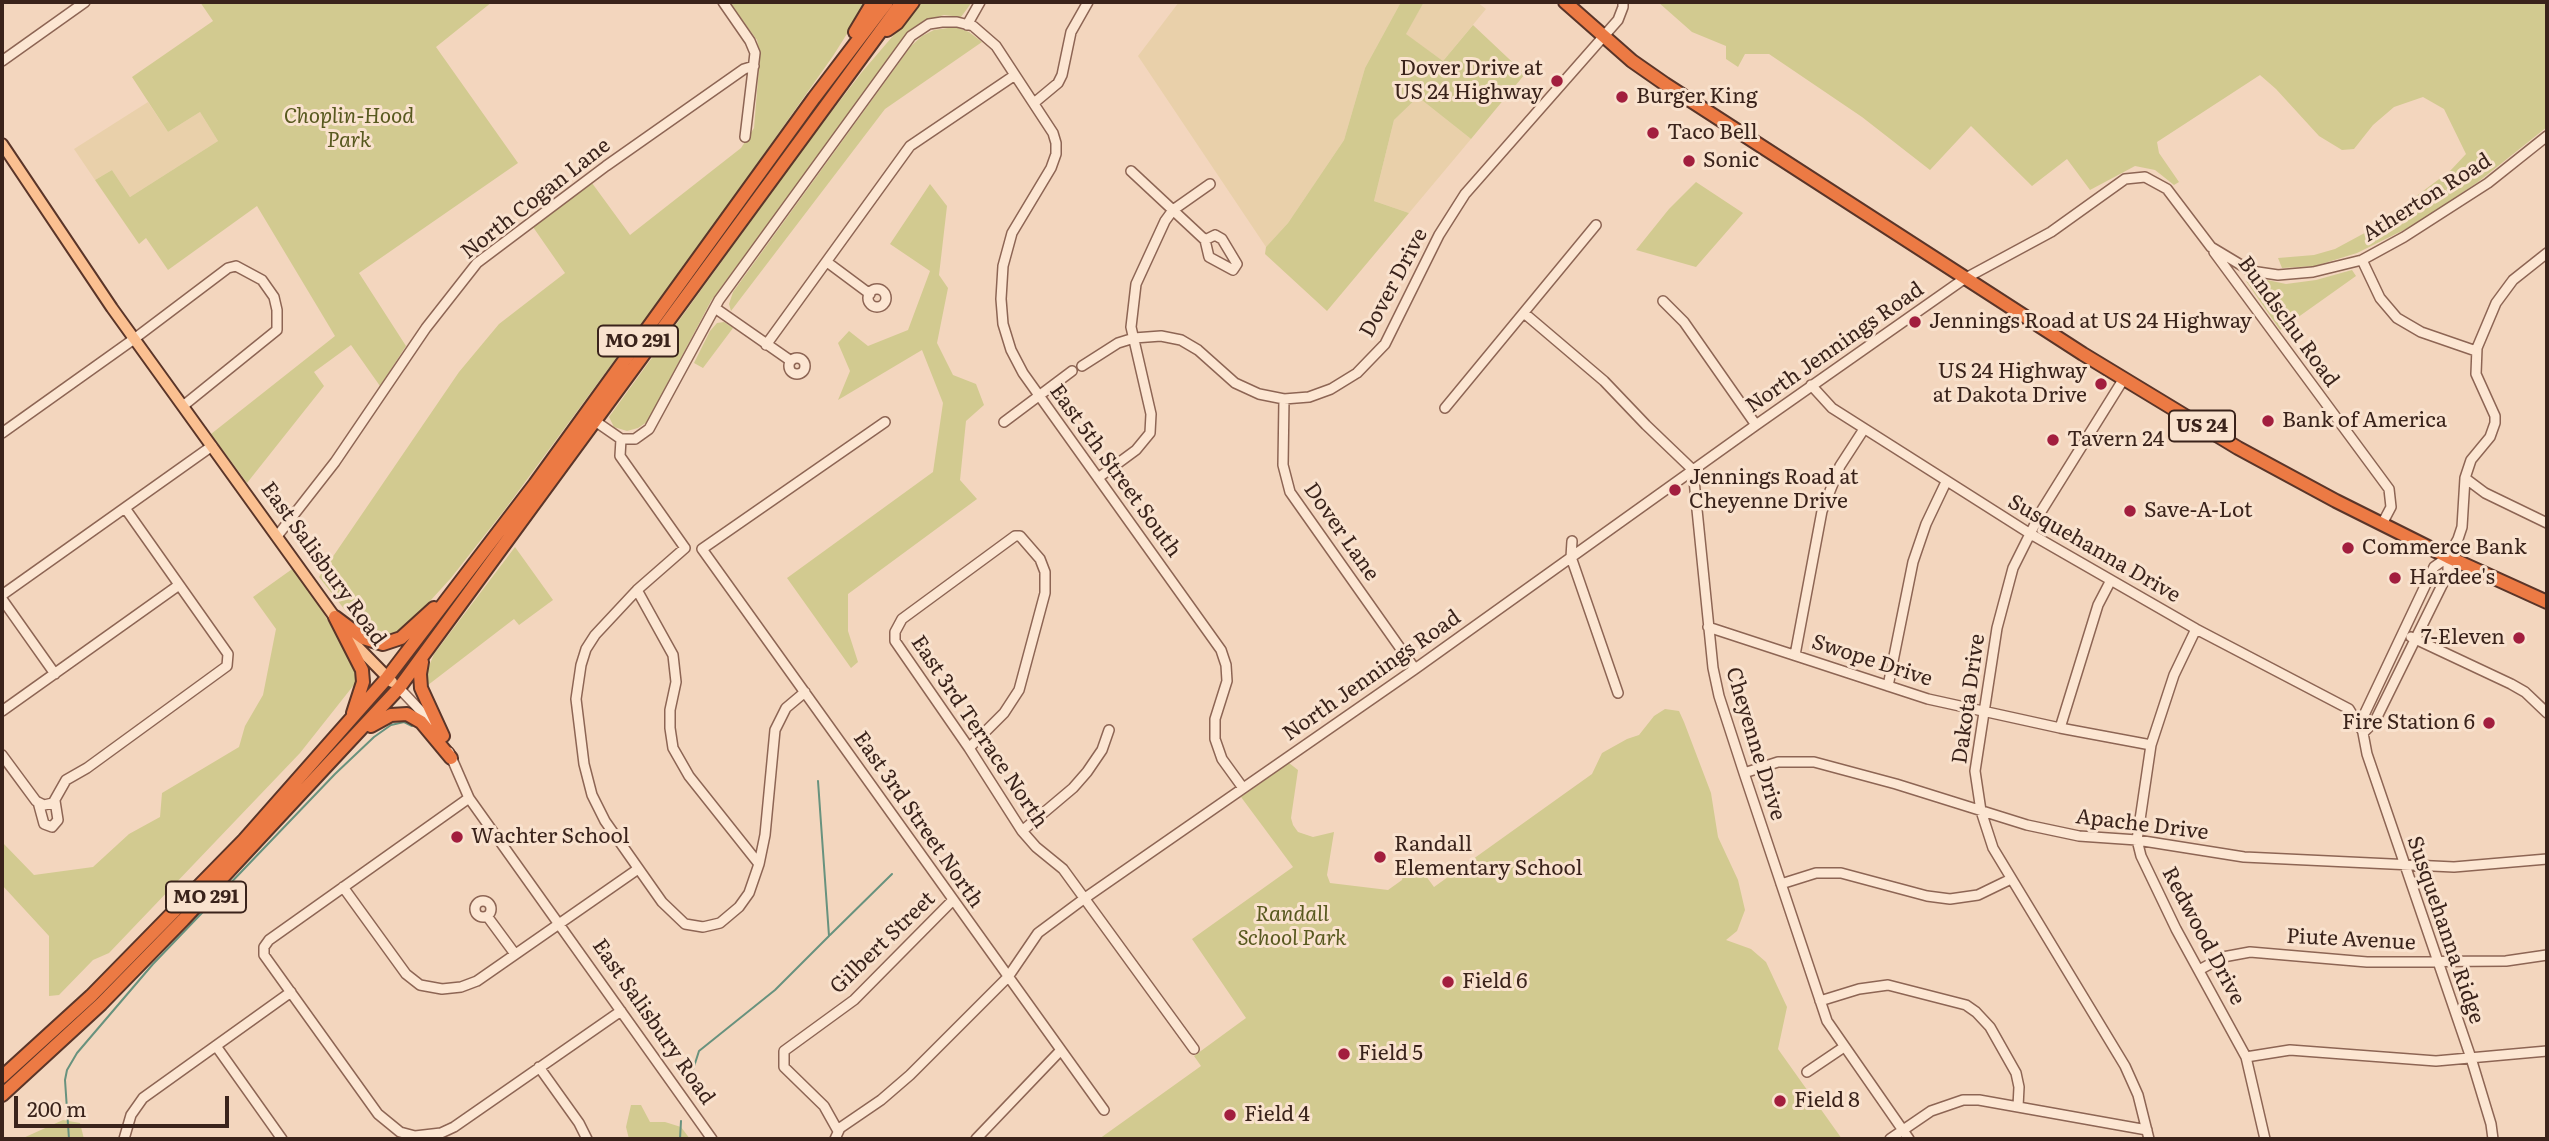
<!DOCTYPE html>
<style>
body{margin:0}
#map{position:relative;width:2549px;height:1141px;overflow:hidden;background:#f3d6be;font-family:Literata,serif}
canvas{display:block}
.frame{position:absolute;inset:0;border:4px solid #3a231b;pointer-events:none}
.scale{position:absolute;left:14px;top:1096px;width:215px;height:32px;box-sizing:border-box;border:4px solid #3a231b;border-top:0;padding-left:9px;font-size:21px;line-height:24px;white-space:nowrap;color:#3a231b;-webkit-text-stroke:5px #f9e2ce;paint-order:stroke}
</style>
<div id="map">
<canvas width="2549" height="1141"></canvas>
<div class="frame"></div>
<div class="scale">200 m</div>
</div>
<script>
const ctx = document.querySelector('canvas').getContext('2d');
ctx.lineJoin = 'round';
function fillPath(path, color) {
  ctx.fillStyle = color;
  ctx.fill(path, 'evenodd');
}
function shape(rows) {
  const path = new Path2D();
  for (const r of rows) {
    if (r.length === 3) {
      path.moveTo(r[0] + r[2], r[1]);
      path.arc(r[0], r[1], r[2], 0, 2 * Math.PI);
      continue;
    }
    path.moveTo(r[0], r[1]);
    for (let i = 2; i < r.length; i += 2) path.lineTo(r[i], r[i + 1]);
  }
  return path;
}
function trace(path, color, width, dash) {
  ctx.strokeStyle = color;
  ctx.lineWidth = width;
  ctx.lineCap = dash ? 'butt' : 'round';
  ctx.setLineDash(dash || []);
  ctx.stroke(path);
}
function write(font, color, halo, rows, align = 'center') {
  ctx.font = font + ' Literata,serif';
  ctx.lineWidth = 6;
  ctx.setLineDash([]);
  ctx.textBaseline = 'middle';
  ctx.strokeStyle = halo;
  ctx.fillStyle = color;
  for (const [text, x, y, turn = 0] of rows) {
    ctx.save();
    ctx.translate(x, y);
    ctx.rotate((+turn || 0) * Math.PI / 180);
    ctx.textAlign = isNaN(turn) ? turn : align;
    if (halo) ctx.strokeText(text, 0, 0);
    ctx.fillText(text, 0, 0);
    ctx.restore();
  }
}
const farmland = shape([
 [1179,2,1401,2,1365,68,1344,140,1288,223,1266,247,1138,56],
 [1424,2,1477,2,1486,9,1443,61,1405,34],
 [1418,97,1471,139,1409,213,1374,201,1394,120],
 [148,102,168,132,200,112,218,141,130,197,112,170,95,180,74,149]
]);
const green = shape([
 [200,2,492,2,436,47,518,163,359,273,406,346,380,386,351,345,314,372,324,386,247,483,211,434,335,336,257,206,168,270,146,238,139,244,95,180,112,170,130,197,218,141,200,112,168,132,132,77,213,21],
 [729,2,867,2,833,56,711,229,506,508,451,578,400,634,389,640,363,633,319,577,459,372,499,324,565,273,533,227,592,183,630,235,741,148,754,128,760,55,757,40],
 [922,2,972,2,961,17,944,15,923,21,908,35,711,301,647,422,638,428,627,431,614,427,609,417,812,137,862,72],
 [1401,2,1424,2,1406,34,1443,61,1473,25,1525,74,1471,139,1418,97,1394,120,1374,201,1409,213,1327,311,1265,254,1266,247,1288,223,1344,140,1365,68],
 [1658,2,2547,2,2547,127,2478,182,2416,224,2357,253,2315,266,2282,268,2278,258,2314,255,2335,249,2372,229,2450,171,2466,154,2444,109,2423,97,2394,107,2373,125,2354,149,2342,150,2319,136,2276,89,2260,75,2157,142,2159,153,2179,182,2174,185,2155,170,2135,166,2090,190,2067,159,2032,186,1971,126,1930,170,1862,117,1769,54,1745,54,1738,67,1726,59,1726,46,1692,32],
 [955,27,969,32,982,42,885,109,731,311,729,304,733,292,911,46,922,36,934,30],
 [1696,182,1743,213,1696,267,1636,250,1669,209],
 [930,184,947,206,939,275,948,288,937,343,953,375,976,384,984,405,966,421,960,480,977,499,848,594,848,631,858,662,851,668,787,578,933,472,943,403,922,350,838,400,850,371,838,343,849,331,868,346,908,330,930,271,890,244],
 [2352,270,2356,276,2280,330,2246,281,2248,276,2286,284,2316,280],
 [724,322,733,328,703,368,694,363,710,331,717,323],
 [515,547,553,600,519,625,514,619,428,685,427,671,434,654],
 [295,567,354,663,358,672,357,681,300,753,109,953,93,960,59,995,49,996,49,936,2,885,2,842,34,875,93,867,129,834,160,817,162,793,239,747,245,726,263,695,276,629,253,597],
 [1665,709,1679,711,1684,722,1711,793,1718,837,1738,880,1745,910,1737,931,1726,940,1751,949,1766,962,1787,1007,1778,1049,1842,1139,1099,1139,1201,1066,1194,1056,1246,1018,1192,939,1293,867,1241,797,1289,763,1298,770,1291,818,1293,825,1298,832,1313,837,1334,832,1327,875,1330,883,1388,890,1402,880,1405,868,1420,868,1434,887,1592,774,1602,753,1627,739,1639,735,1654,716],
 [631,1105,641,1105,650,1122,665,1122,681,1127,690,1139,629,1139,626,1127],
 [63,1120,80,1123,84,1139,21,1139]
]);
const stream = shape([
 [830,935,892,874],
 [689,1082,699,1051,775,990,829,936,818,781],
 [69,1139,65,1080,67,1070,77,1053,153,964,335,774,374,737,391,725,404,722,412,726],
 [680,1139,681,1121]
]);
const minor = shape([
 [723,2,750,41,755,53,745,137],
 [967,25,980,2],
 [2,61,85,2],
 [1034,103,1058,83,1062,75,1071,32,1088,2],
 [1131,171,1205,240],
 [1215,235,1222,239,1237,264,1233,270,1209,257,1205,240,1215,235],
 [2214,252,2389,489,2391,507,2382,524],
 [2362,260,2380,298,2397,318,2421,332,2476,351],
 [827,262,870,294],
 [877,298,9],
 [1663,301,1684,322,1756,425],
 [715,308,791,361],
 [1524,313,1604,381,1646,425,1693,470,1713,668,1719,696,1744,773,1827,1021,1909,1139],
 [766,345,910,146,1015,75],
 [797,366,8],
 [1082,366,1118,343,1134,338,1161,336,1181,340,1198,350,1235,383,1259,394,1284,399,1309,397,1331,389,1357,373,1385,344,1439,235,1465,194,1618,20,1623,7,1623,2],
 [2123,380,2042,510,2013,568,1997,628,1975,771,1981,811,1993,848,2125,1066,2138,1095,2149,1139],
 [1811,385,1832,408,2029,533,2196,629,2349,709,2363,732],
 [1284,399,1283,465,1290,492,1415,669],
 [1445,408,1596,225],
 [595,421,621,439,620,456,685,548],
 [1004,422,1072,371],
 [2,433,134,339,228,268,236,266,262,280,274,297,277,310,277,330,183,406],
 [621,439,635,439,649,429,719,300,911,36,929,24,942,22,957,22,973,26,996,46,1053,133,1056,143,1056,154,1051,168,1012,233,1003,266,1001,299,1003,324,1011,350,1023,373,1221,650,1226,665,1227,681,1215,719,1215,739,1222,759,1243,788],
 [1098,478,1136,450,1150,433,1151,414,1131,327,1136,284,1165,221,1173,210,1210,184],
 [2465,478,2485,493,2547,523],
 [278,535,335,462,426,328,477,263,606,166,744,69,754,66],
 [1572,541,1571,557,1618,693],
 [685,548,637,590,595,635,586,649,581,665,576,699,584,764,592,795,605,821,662,902,685,924,703,927,720,923,739,907,749,893,759,864,765,835,775,730,786,708,805,692],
 [702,549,1104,1110],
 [702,549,885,422],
 [637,590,673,655,676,682,670,710,670,728,673,748,689,776,759,864],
 [2,595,212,446],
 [2,599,55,674],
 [1708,627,1928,699,2060,728,2151,745],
 [2196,629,2174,675,2151,745,2137,840,2141,856,2176,929,2246,1057,2265,1139],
 [2411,637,2511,684,2525,692,2547,713],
 [1795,655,1822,511,1840,466,1864,429],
 [1888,686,1913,562,1926,524,1946,482],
 [399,688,434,725],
 [2,711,179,585],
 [2060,728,2098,605,2111,580],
 [2363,733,2375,721,2448,573,2448,557],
 [969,748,1004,713,1019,690,1045,593,1045,572,1040,559,1020,536,1015,536,902,619,895,632,895,641,969,748,1022,831,1036,847,1063,869,1194,1049],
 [449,752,469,798,712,1139],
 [2,755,36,801,44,805,53,803,66,780,87,768,227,666,228,654,125,508],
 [1744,773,1778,762,1814,762,1896,784,2027,825,2079,836,2137,840,2244,857,2454,867,2547,859],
 [469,798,269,940,264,947,264,955,378,1114,400,1132,415,1136,441,1133,454,1127,621,1011],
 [38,802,44,824,52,827,58,820,55,801],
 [1022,831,1073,788,1087,772,1102,750,1109,730],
 [1781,884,1816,873,1841,873,1927,896,1950,899,1978,895,2011,879],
 [343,887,406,974,420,985,442,989,461,987,477,981,638,869],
 [483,909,8],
 [487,916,515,954],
 [2199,970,2223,957,2250,952,2367,962,2506,961,2547,955],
 [1820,1001,1859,989,1888,985,1966,1005,1976,1012,1990,1027,2016,1073,2019,1087,2018,1107],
 [216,1046,282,1139],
 [2246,1057,2290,1050,2436,1061,2547,1051],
 [539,1067,579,1123,587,1139],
 [1807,1072,1844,1047],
 [838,1131,824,1106,784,1067,784,1051,854,1000,953,900],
 [124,1139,131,1115,143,1098,291,992],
 [835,1139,840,1128,881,1100,910,1075,1008,977,1038,933,1085,898,1415,669,1756,425,1964,279,2051,232,2125,179,2145,177,2167,189,2211,247,2251,271,2278,275,2313,272,2362,260,2404,237,2488,183,2547,136],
 [976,1139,1061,1050],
 [1890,1139,1931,1111,1963,1100,1979,1100,2147,1130],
 [2493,1139,2491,1124,2471,1058,2367,754,2363,733,2364,715,2434,567,2448,557,2458,539,2462,527,2465,478,2471,460,2490,437,2495,423,2495,416,2476,374,2477,348,2496,303,2513,280,2547,253]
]);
const major = shape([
 [2,144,112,308,339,623],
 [350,639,392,682]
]);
const highway = shape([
 [1565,2,1632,61,1665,84,2083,354,2238,448,2336,501,2448,557,2547,602],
 [887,30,897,23,913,2],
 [855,32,873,2],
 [335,617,363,638,383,644,401,638,434,608],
 [335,617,362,670,363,682,353,713],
 [422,662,420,674,421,688,443,736],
 [371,726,391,715,407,714,421,722,451,758],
 [2,1077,91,996,244,840,387,678,535,484,814,98,887,2],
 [2,1095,101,1004,183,920,399,688,902,2]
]);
const markers = [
 [1557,81,7,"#a21e3e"],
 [1622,97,7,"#a21e3e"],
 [1653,133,7,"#a21e3e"],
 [1689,161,7,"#a21e3e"],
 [1915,322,7,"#a21e3e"],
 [2101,384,7,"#a21e3e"],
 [2268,421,7,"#a21e3e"],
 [2053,440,7,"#a21e3e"],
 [1675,490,7,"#a21e3e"],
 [2130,511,7,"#a21e3e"],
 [2348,548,7,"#a21e3e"],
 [2395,578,7,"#a21e3e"],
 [2519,638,7,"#a21e3e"],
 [2489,723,7,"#a21e3e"],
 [457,837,7,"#a21e3e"],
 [1380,857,7,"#a21e3e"],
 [1448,982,7,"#a21e3e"],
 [1344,1054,7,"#a21e3e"],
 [1780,1101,7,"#a21e3e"],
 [1230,1115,7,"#a21e3e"]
];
const shields = [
 [638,341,80],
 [2202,426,66],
 [206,897,80]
];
const shieldNames = [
 ["MO 291",638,341],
 ["US 24",2202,426],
 ["MO 291",206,897]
];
const poiNames = [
 ["Dover Drive at",1543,69,"right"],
 ["US 24 Highway",1543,93,"right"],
 ["Burger King",1636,97],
 ["Taco Bell",1667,133],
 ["Sonic",1703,161],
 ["Jennings Road at US 24 Highway",1929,322],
 ["US 24 Highway",2087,372,"right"],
 ["at Dakota Drive",2087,396,"right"],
 ["Bank of America",2282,421],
 ["Tavern 24",2067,440],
 ["Jennings Road at",1689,478],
 ["Cheyenne Drive",1689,502],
 ["Save-A-Lot",2144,511],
 ["Commerce Bank",2362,548],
 ["Hardee's",2409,578],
 ["7-Eleven",2505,638,"right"],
 ["Fire Station 6",2475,723,"right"],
 ["Wachter School",471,837],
 ["Randall",1394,845],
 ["Elementary School",1394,869],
 ["Field 6",1462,982],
 ["Field 5",1358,1054],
 ["Field 8",1794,1101],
 ["Field 4",1244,1115]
];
const parkNames = [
 ["Choplin-Hood",349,117],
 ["Park",349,141],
 ["Randall",1292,915],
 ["School Park",1292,939]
];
const streetNames = [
 ["Atherton Road",2427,198,-32],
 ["North Cogan Lane",536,199,-38],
 ["Dover Drive",1394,283,-62],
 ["Bundschu Road",2288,322,54],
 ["North Jennings Road",1835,348,-35],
 ["East 5th Street South",1115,471,54],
 ["Dover Lane",1341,532,55],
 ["Susquehanna Drive",2094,549,30],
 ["East Salisbury Road",323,564,54],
 ["Swope Drive",1872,661,18],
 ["North Jennings Road",1372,676,-35],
 ["Dakota Drive",1969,699,-82],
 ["East 3rd Terrace North",979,732,56],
 ["Cheyenne Drive",1755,744,73],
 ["East 3rd Street North",918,820,55],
 ["Apache Drive",2142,825,7],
 ["Susquehanna Ridge",2445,930,71],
 ["Redwood Drive",2203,936,62],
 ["Piute Avenue",2351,940,3],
 ["Gilbert Street",883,943,-44],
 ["East Salisbury Road",653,1022,55]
];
fillPath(farmland, '#e9d0aa');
fillPath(green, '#d2ca90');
trace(stream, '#68927e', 2);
trace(minor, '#8d6554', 12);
trace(major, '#5a3529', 14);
trace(highway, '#5a3529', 16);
trace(minor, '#fce6d2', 9);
trace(major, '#fbc091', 10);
trace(highway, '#ec7a44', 12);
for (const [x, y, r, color] of markers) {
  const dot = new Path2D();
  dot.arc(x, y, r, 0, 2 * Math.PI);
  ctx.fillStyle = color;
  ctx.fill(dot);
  trace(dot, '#f9e2ce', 2.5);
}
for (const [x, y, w] of shields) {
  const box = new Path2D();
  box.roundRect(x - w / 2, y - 15.5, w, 31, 5);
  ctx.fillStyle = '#f9e2ce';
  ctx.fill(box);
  trace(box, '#3a231b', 2);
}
write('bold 19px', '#3a231b', null, shieldNames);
write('21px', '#3a231b', '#f9e2ce', poiNames, 'left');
write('italic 21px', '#58591f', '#f9e2ce', parkNames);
write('21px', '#3a231b', '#f9e2ce', streetNames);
</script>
